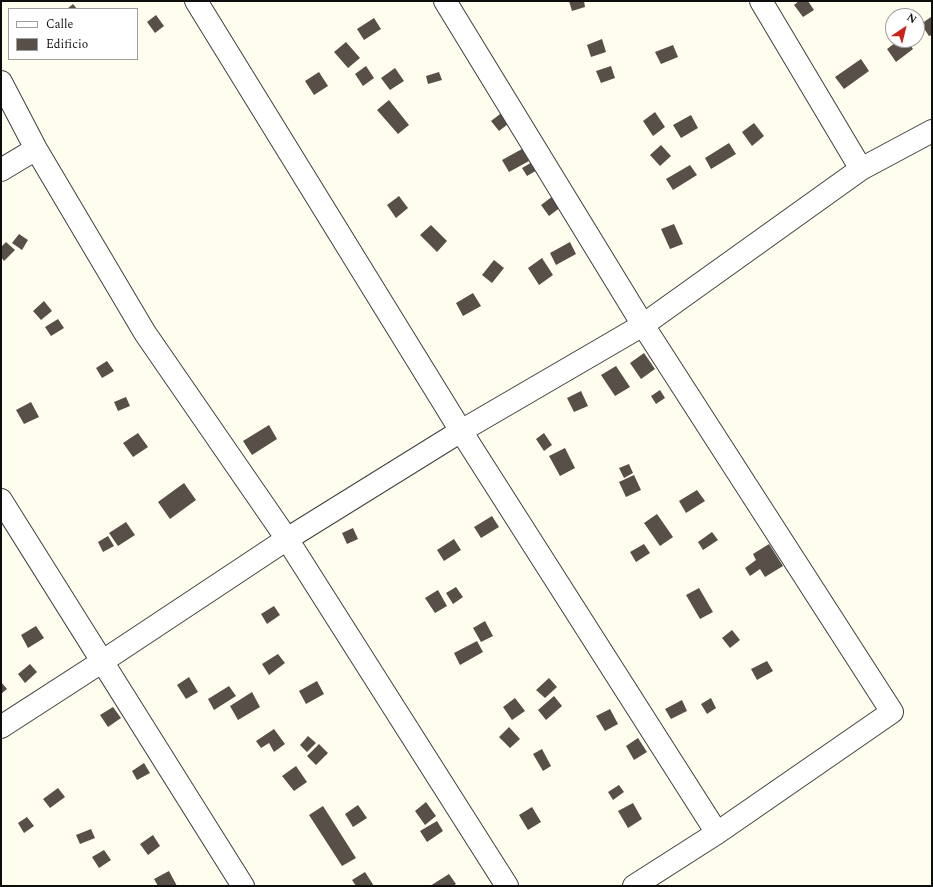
<!DOCTYPE html>
<style>
body{margin:0}
#map{position:relative;width:933px;height:887px;overflow:hidden;background:#fffded;font-family:Spectral,serif}
canvas{display:block}
.frame{position:absolute;inset:0;border:2px solid #0d0d0d;pointer-events:none}
.legend{position:absolute;left:8px;top:8px;width:130px;height:52px;box-sizing:border-box;background:#fff;border:1px solid #9e9e9e;margin:0;padding:5px 7px;list-style:none;font-size:12px;color:#0d0d0d}
.legend li{display:flex;align-items:center;gap:8px;height:20px}
.legend b{width:20px;border:1px solid #9e9e9e}
.north{position:absolute;left:885px;top:8px;width:40px;height:40px;box-sizing:border-box;background:#fff;border:1px solid #9e9e9e;border-radius:50%;rotate:35deg;font-size:11px;font-weight:700;line-height:16px;text-align:center;color:#0d0d0d}
.north::after{content:'';display:block;margin:auto;width:14px;height:18px;background:#c92419;clip-path:polygon(50% 0,100% 100%,50% 72%,0 100%)}
</style>
<div id="map">
<canvas width="933" height="887"></canvas>
<div class="frame"></div>
<ul class="legend">
<li><b style="height:5px;background:#fff"></b>Calle</li>
<li><b style="height:11px;background:#574f48"></b>Edificio</li>
</ul>
<div class="north">N</div>
</div>
<script>
const ctx = document.querySelector('canvas').getContext('2d');
ctx.lineJoin = 'round';
function fillPath(path, color) {
  ctx.fillStyle = color;
  ctx.fill(path, 'evenodd');
}
function shape(rows) {
  const path = new Path2D();
  for (const r of rows) {
    path.moveTo(r[0], r[1]);
    for (let i = 2; i < r.length; i += 2) path.lineTo(r[i], r[i + 1]);
  }
  return path;
}
function trace(path, color, width, dash) {
  ctx.strokeStyle = color;
  ctx.lineWidth = width;
  ctx.lineCap = dash ? 'butt' : 'round';
  ctx.setLineDash(dash || []);
  ctx.stroke(path);
}
const building = shape([
 [569,1,584,1,585,7,572,11],
 [799,1,808,1,814,10,803,17,794,5],
 [73,4,77,9,67,9],
 [156,15,164,26,155,33,147,22],
 [931,17,932,35,929,36,921,24],
 [374,18,381,29,364,40,357,29],
 [602,39,606,52,591,57,587,45],
 [899,40,906,40,913,49,896,62,887,49],
 [346,42,360,58,348,68,334,52],
 [673,45,678,57,661,64,655,52],
 [861,59,869,71,844,89,835,77],
 [366,66,374,78,363,86,355,74],
 [611,66,615,78,601,83,596,71],
 [395,68,404,81,390,90,381,78],
 [319,72,328,86,314,95,305,81],
 [439,72,442,80,428,84,426,76],
 [389,100,409,125,398,134,377,110],
 [504,111,512,121,499,131,491,121],
 [655,112,665,127,653,136,643,121],
 [691,115,698,128,681,138,673,125],
 [754,123,764,136,752,146,742,132],
 [729,143,736,154,711,169,705,158],
 [661,145,671,156,660,166,650,155],
 [522,149,529,161,509,172,502,160],
 [534,161,539,169,527,176,522,168],
 [690,165,697,175,673,190,666,179],
 [399,196,408,208,396,218,387,205],
 [553,196,561,207,549,216,541,205],
 [674,224,683,244,670,249,661,229],
 [431,225,447,241,437,252,420,235],
 [19,234,28,240,22,250,12,243],
 [6,242,15,250,4,261,1,257,1,247],
 [570,242,576,254,556,265,550,253],
 [542,258,553,275,539,285,528,268],
 [494,260,504,268,492,283,482,275],
 [473,293,481,306,463,316,456,303],
 [44,301,52,311,41,320,33,311],
 [58,319,64,328,51,336,45,327],
 [644,353,655,369,641,379,630,363],
 [107,361,114,371,102,378,96,368],
 [616,366,630,387,615,396,601,375],
 [660,390,665,398,656,404,651,396],
 [581,391,588,406,574,412,567,398],
 [126,397,130,406,118,411,114,402],
 [31,402,39,417,24,424,16,410],
 [269,425,277,439,252,455,243,441],
 [138,433,148,447,133,457,123,443],
 [544,433,552,445,544,451,536,439],
 [565,448,575,468,560,476,549,456],
 [629,464,633,473,624,478,619,468],
 [634,475,641,490,626,497,619,482],
 [184,483,196,500,170,519,158,502],
 [697,490,705,501,686,513,679,501],
 [657,514,673,537,660,546,644,523],
 [492,516,499,527,481,538,474,527],
 [126,522,135,535,118,546,109,533],
 [353,528,358,539,347,544,342,533],
 [712,532,718,540,703,550,698,542],
 [108,536,114,546,103,552,98,542],
 [454,539,461,550,444,561,437,550],
 [644,544,650,553,636,562,630,552],
 [769,544,783,566,765,577,760,569,750,576,745,568,756,560,753,554],
 [456,587,463,597,453,604,446,593],
 [699,588,713,612,700,619,686,595],
 [438,590,447,606,435,613,425,598],
 [274,606,280,615,267,624,261,614],
 [485,621,493,636,481,642,473,628],
 [36,626,44,638,28,648,21,635],
 [732,630,740,640,730,648,722,638],
 [477,641,483,652,460,665,454,653],
 [278,654,285,663,269,675,262,664],
 [767,661,773,671,757,680,751,669],
 [30,664,37,672,25,683,18,674],
 [189,677,198,692,186,699,177,685],
 [549,678,557,687,545,698,536,690],
 [317,681,324,694,306,704,299,691],
 [1,682,7,689,1,694],
 [229,686,236,696,214,710,208,699],
 [252,692,260,707,238,720,230,706],
 [554,696,562,706,546,720,538,710],
 [515,698,525,711,512,720,503,707],
 [711,698,716,708,707,714,701,704],
 [682,700,687,711,671,719,665,709],
 [113,707,121,718,108,727,100,715],
 [610,709,618,724,605,731,596,716],
 [509,727,520,739,510,748,499,737],
 [274,729,285,744,274,752,269,743,261,748,256,741],
 [308,736,316,743,307,752,300,745],
 [638,738,647,752,634,760,626,746],
 [319,744,328,753,316,765,307,756],
 [542,749,551,766,543,771,533,754],
 [144,763,150,773,137,780,132,771],
 [296,766,307,782,294,791,282,776],
 [619,785,624,792,613,800,608,792],
 [58,788,65,797,50,808,43,799],
 [426,802,436,816,425,825,415,811],
 [633,803,642,819,628,828,618,811],
 [358,805,367,818,353,827,345,814],
 [323,806,356,858,342,866,309,815],
 [532,807,541,822,528,830,519,815],
 [27,817,34,826,24,833,18,823],
 [437,821,443,831,427,842,420,831],
 [91,829,95,838,80,844,76,835],
 [153,835,160,846,148,855,140,844],
 [104,850,111,860,99,868,92,857],
 [169,871,177,886,158,886,154,879],
 [365,872,374,886,356,886,352,880],
 [449,874,456,884,453,886,430,886]
]);
const minor = shape([
 [196,1,461,431,717,833],
 [445,1,643,325,892,712,717,833,634,886],
 [761,1,861,169],
 [1,82,36,149,145,333,287,539,507,886],
 [1,170,36,149],
 [1,500,243,886],
 [1,727,103,661,287,539,461,431,643,325,861,169,932,131]
]);
fillPath(building, '#574f48');
trace(minor, '#404040', 24);
trace(minor, '#fff', 22);
</script>
